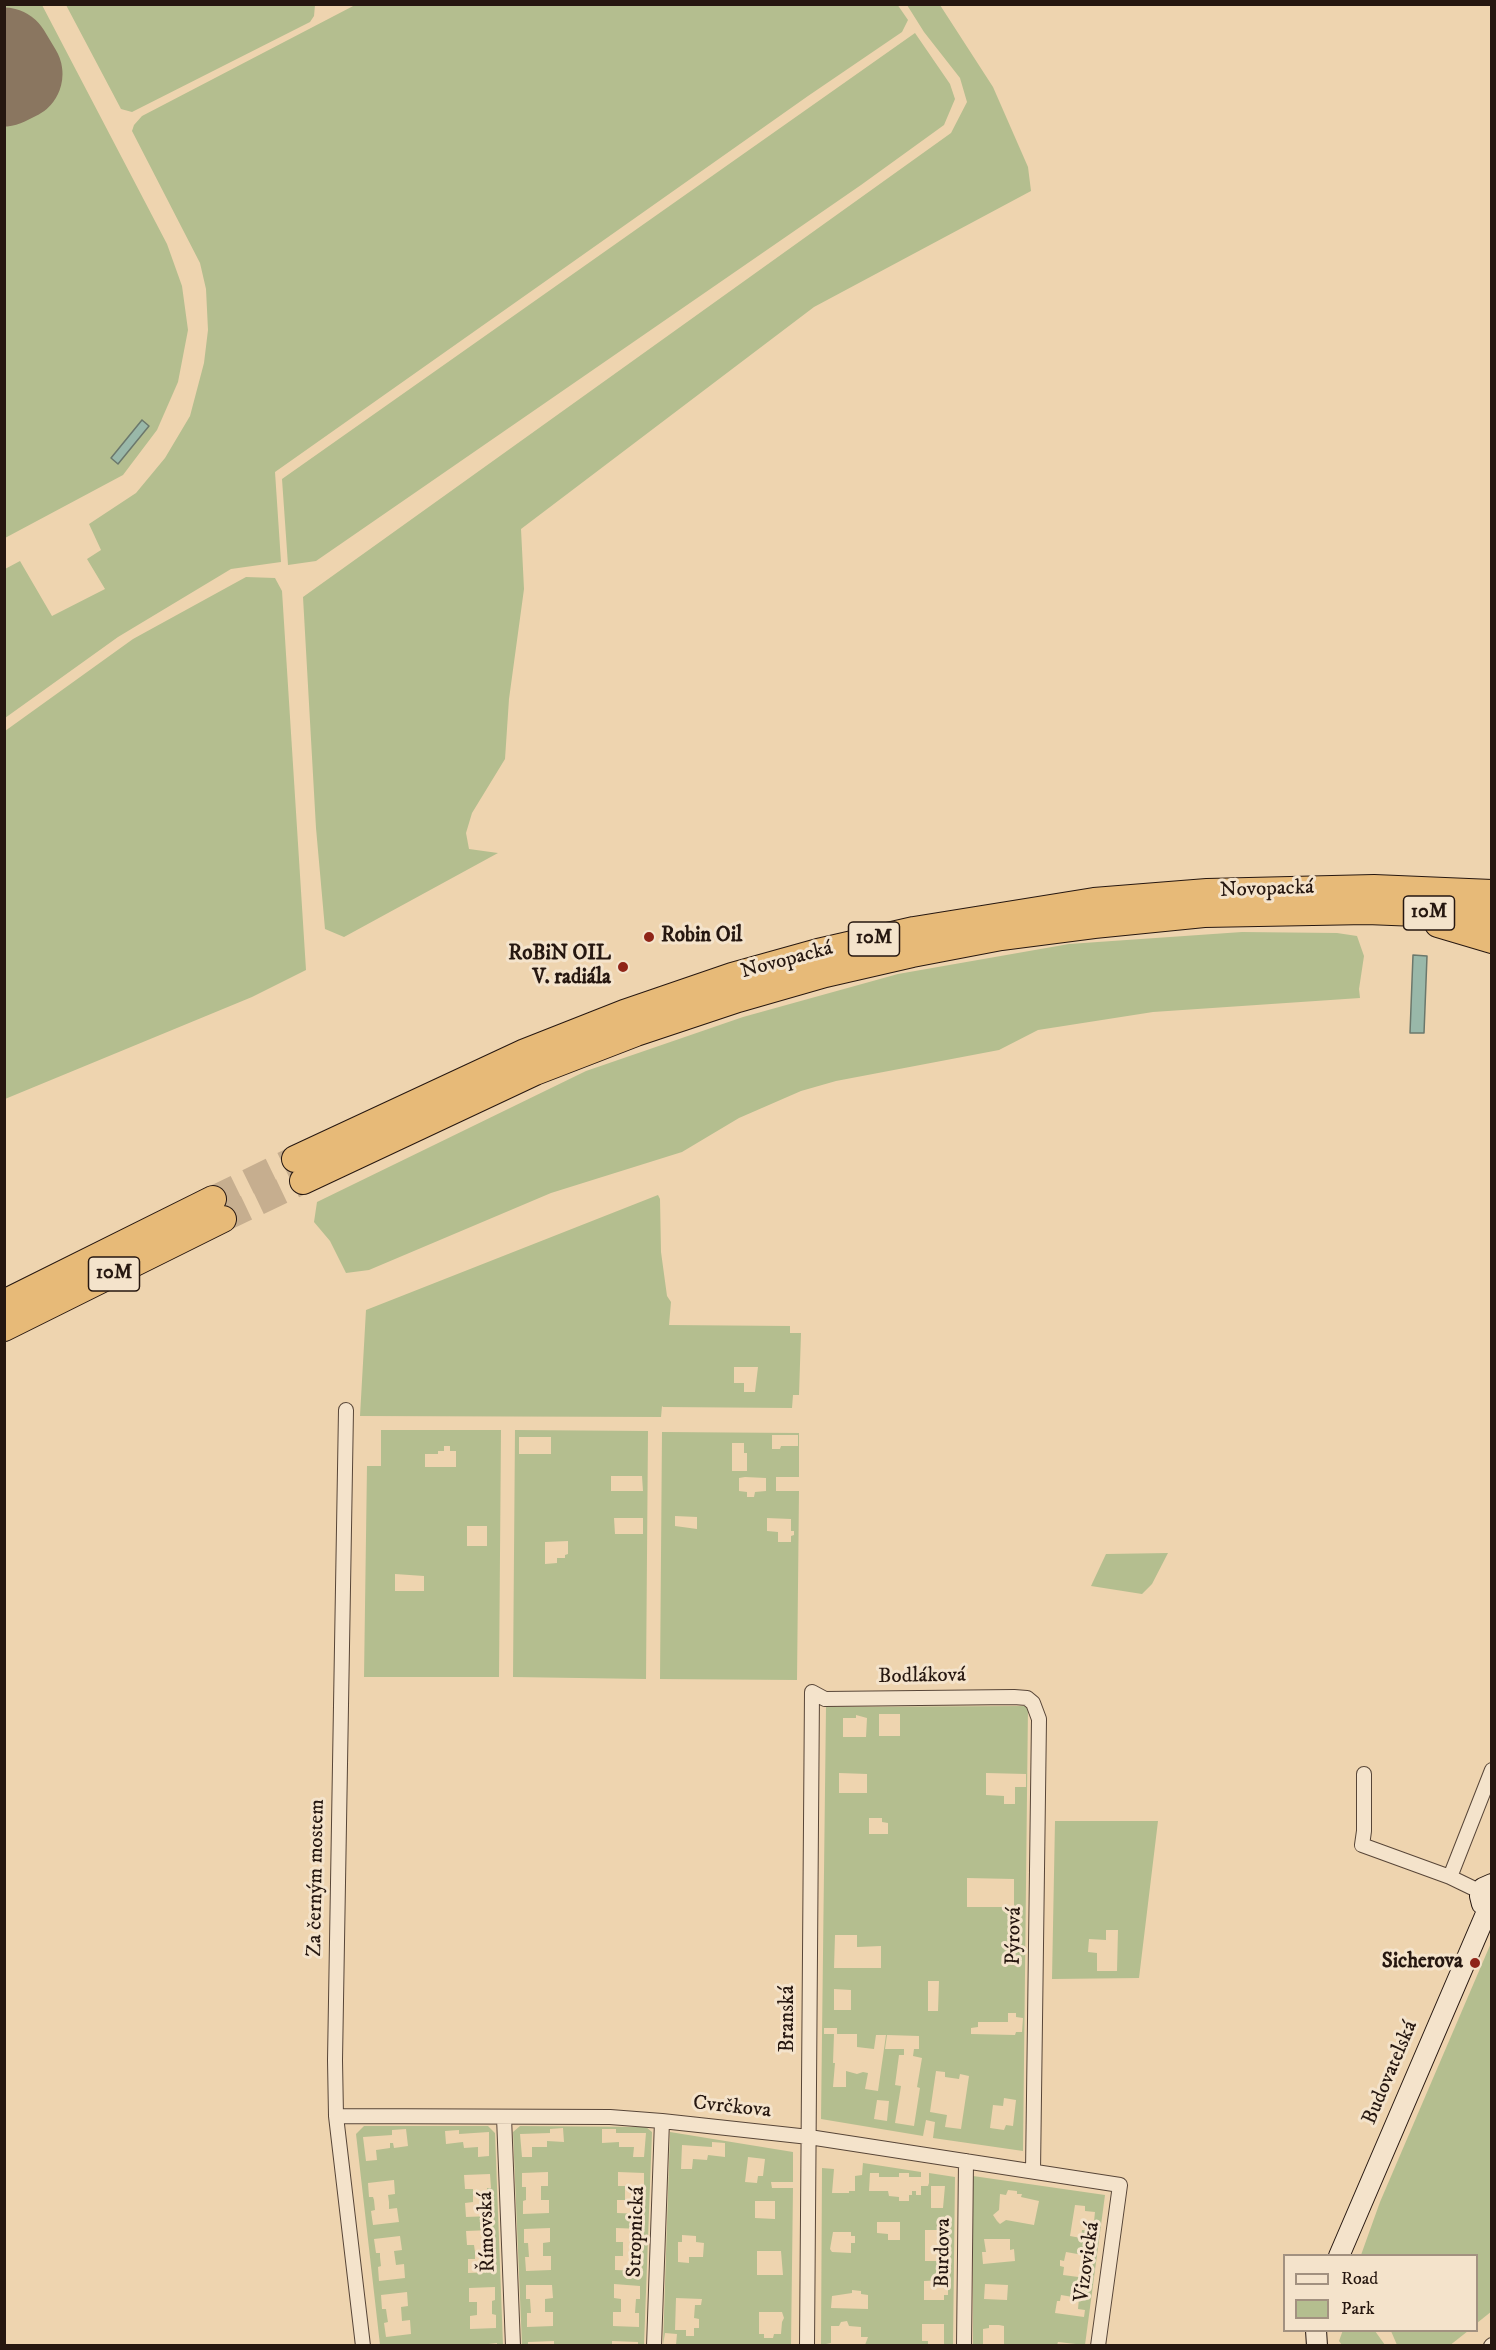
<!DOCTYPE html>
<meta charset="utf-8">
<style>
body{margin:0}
#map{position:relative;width:1496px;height:2350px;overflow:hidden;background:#eed4af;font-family:"IM FELL DW Pica",serif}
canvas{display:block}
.frame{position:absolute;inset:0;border:6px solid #261710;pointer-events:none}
.legend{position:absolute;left:1283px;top:2254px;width:195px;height:78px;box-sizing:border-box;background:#f4e3cb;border:2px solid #a29180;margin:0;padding:8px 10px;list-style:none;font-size:18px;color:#261710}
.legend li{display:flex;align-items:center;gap:12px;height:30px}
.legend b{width:30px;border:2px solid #a29180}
</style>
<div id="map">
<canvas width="1496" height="2350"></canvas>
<div class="frame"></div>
<ul class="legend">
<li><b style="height:8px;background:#f4e3cb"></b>Road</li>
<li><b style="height:16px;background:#b4be8f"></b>Park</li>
</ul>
</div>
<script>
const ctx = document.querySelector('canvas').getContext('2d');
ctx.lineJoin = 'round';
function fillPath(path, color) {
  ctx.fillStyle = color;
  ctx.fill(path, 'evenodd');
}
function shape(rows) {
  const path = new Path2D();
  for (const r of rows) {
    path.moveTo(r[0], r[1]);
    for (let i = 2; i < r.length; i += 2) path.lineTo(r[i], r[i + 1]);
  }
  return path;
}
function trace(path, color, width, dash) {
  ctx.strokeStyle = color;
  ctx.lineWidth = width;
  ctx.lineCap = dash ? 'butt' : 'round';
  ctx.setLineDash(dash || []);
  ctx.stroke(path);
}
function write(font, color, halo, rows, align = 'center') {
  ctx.font = font + ' "IM FELL DW Pica",serif';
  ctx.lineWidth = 6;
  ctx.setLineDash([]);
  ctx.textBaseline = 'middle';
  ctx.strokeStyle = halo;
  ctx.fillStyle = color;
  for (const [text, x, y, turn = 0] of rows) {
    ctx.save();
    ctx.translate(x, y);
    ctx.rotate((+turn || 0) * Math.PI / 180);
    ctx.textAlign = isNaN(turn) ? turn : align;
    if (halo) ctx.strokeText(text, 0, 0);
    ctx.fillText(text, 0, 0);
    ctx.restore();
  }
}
const green = shape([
 [357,4,897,4,908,20,902,32,808,96,275,472,281,562,231,569,118,637,5,718,5,569,20,561,52,616,105,589,87,559,101,550,89,524,136,493,165,458,190,416,204,363,208,330,206,289,200,263,132,131,134,125,142,116],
 [5,5,42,5,167,244,182,286,188,330,178,382,157,430,123,475,5,538],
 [315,5,314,16,310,22,132,112,121,109,66,5],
 [907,5,940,5,993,87,1028,167,1031,191,814,307,521,529,524,589,509,699,505,759,472,813,466,833,469,849,498,853,344,937,325,929,316,828,303,597,951,133,967,102,960,78,924,32],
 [915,33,950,84,955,99,944,125,861,185,316,561,288,565,282,479],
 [246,577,275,578,282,591,306,970,252,997,5,1099,5,731,133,639],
 [1242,932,1337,933,1357,936,1364,956,1359,989,1360,998,1153,1012,1038,1030,999,1050,836,1081,801,1091,739,1118,682,1152,551,1193,369,1270,346,1273,330,1241,314,1222,317,1202,586,1071,743,1017,898,974,1069,944],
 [658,1195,660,1199,661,1252,667,1296,671,1302,669,1325,790,1326,790,1333,801,1333,799,1395,793,1395,792,1408,663,1407,662,1406,661,1417,360,1416,366,1310],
 [734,1367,758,1367,755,1392,744,1392,744,1383,734,1383],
 [381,1430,501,1430,499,1677,364,1677,367,1466,381,1466],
 [444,1446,450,1446,450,1451,456,1451,456,1467,425,1467,425,1454,438,1454,438,1451,444,1451],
 [467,1526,487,1526,487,1546,467,1546],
 [395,1574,424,1576,424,1591,395,1591],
 [515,1430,648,1431,646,1679,513,1677],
 [519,1437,551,1437,551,1454,519,1454],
 [611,1476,642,1476,643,1491,611,1491],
 [614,1518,643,1518,643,1534,615,1534],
 [568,1541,568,1554,565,1555,565,1558,557,1558,557,1563,545,1564,545,1542],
 [662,1432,799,1433,799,1477,776,1477,776,1491,799,1491,797,1680,660,1679],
 [772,1435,798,1435,798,1446,781,1446,780,1449,772,1449],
 [732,1443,744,1443,744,1453,747,1453,747,1471,732,1471],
 [745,1477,766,1478,766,1491,755,1492,754,1497,747,1497,747,1492,739,1491,739,1478],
 [675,1516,697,1517,697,1529,675,1526],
 [767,1518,791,1519,791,1531,794,1531,794,1535,791,1536,791,1542,778,1542,778,1532,767,1531],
 [1168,1553,1152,1584,1142,1594,1091,1586,1106,1554],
 [1028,1706,1023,2151,933,2138,935,2122,926,2120,923,2136,821,2119,826,1707],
 [879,1714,900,1714,900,1736,879,1736],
 [856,1715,867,1718,866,1737,843,1737,843,1718,856,1718],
 [839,1773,867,1774,867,1793,839,1793],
 [986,1773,1026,1774,1026,1787,1015,1787,1015,1804,1004,1804,1004,1796,986,1795],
 [869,1818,882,1818,882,1822,888,1823,888,1834,869,1834],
 [967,1878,1014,1879,1014,1907,967,1907],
 [835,1935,857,1935,857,1947,881,1946,881,1968,834,1968],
 [928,1981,939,1981,938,2011,928,2011],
 [834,1989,851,1990,851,2010,834,2010],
 [1008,2013,1016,2013,1016,2017,1023,2018,1022,2032,1016,2032,1015,2035,971,2034,971,2028,978,2027,978,2022,1008,2022],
 [824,2028,837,2028,837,2034,857,2034,857,2047,874,2049,876,2035,886,2035,878,2091,865,2089,868,2073,863,2072,857,2074,846,2071,846,2087,833,2087,835,2063,833,2063,834,2034,824,2034],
 [887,2035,919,2036,919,2049,914,2049,913,2056,922,2058,917,2087,920,2088,914,2126,895,2123,901,2086,895,2085,899,2055,904,2055,904,2049,885,2049],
 [936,2071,945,2072,945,2077,959,2079,960,2074,969,2076,961,2129,945,2127,947,2115,930,2112],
 [1004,2098,1016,2100,1013,2126,1006,2125,1004,2130,990,2128,993,2105,1003,2106],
 [877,2100,889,2101,887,2121,874,2119],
 [1055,1821,1158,1821,1139,1978,1052,1979],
 [1106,1930,1118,1930,1117,1971,1097,1971,1097,1953,1088,1952,1089,1939,1106,1940],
 [1491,1943,1492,2311,1477,2323,1476,2256,1361,2255,1380,2202],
 [364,2126,488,2126,495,2133,503,2345,497,2345,497,2343,471,2346,380,2345,356,2134],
 [406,2129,408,2146,394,2148,393,2143,390,2143,390,2148,376,2150,377,2160,366,2161,363,2137,392,2135,392,2130],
 [459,2130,459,2134,489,2132,489,2156,478,2157,478,2147,464,2148,463,2142,446,2144,445,2131],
 [490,2174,491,2188,487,2188,488,2202,491,2202,492,2216,466,2217,465,2203,473,2202,473,2189,465,2189,464,2175],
 [394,2180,395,2194,388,2195,389,2202,389,2209,397,2208,399,2222,373,2225,371,2211,375,2210,374,2200,373,2197,369,2197,368,2183],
 [492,2230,493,2244,489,2245,490,2258,494,2258,494,2272,468,2273,468,2259,475,2259,475,2252,474,2245,467,2245,466,2231],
 [400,2236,402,2250,394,2251,396,2265,404,2264,405,2278,379,2281,378,2267,381,2266,380,2257,380,2253,376,2253,374,2239],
 [495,2287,495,2300,492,2301,492,2314,496,2315,496,2328,470,2329,470,2316,477,2315,477,2302,469,2302,469,2288],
 [407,2292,408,2306,401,2307,402,2321,410,2320,411,2334,386,2337,384,2323,388,2322,387,2316,386,2309,382,2309,381,2295],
 [520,2126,646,2127,652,2132,644,2345,638,2345,638,2342,612,2341,612,2345,554,2345,554,2341,528,2342,528,2345,522,2345,513,2132],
 [550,2129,563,2128,564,2142,547,2141,547,2147,532,2147,532,2157,522,2157,520,2134,550,2133],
 [602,2129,616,2129,616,2133,646,2133,644,2157,633,2157,634,2147,619,2147,619,2142,602,2143],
 [548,2172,548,2186,541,2186,541,2200,549,2200,549,2213,523,2214,523,2201,526,2200,526,2187,522,2187,522,2173],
 [618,2172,644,2173,644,2187,640,2187,640,2200,643,2201,643,2214,617,2213,617,2200,625,2200,625,2186,618,2186],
 [550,2228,550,2242,543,2243,543,2256,551,2256,551,2270,526,2271,525,2257,529,2257,528,2243,524,2243,524,2229],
 [616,2228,642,2229,642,2243,638,2243,638,2257,641,2257,641,2271,615,2270,615,2256,623,2256,623,2242,616,2242],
 [614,2284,640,2286,640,2299,636,2299,635,2313,639,2313,639,2327,613,2326,613,2312,621,2312,621,2299,614,2298],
 [526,2285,552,2285,553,2298,545,2299,545,2312,553,2312,553,2326,527,2327,527,2313,531,2313,530,2299,526,2299],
 [670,2132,793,2152,793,2182,771,2182,772,2188,793,2188,791,2345,676,2345,677,2334,665,2333,663,2345],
 [712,2142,725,2143,725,2157,708,2155,707,2160,693,2159,692,2169,681,2169,682,2145,712,2147],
 [748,2157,765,2159,763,2176,758,2176,757,2183,745,2182],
 [755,2201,775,2201,775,2219,755,2218],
 [682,2235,696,2236,696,2242,704,2243,703,2257,689,2257,689,2263,678,2262,678,2242,682,2242],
 [757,2251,781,2251,783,2275,757,2275],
 [676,2298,702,2299,701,2305,695,2305,694,2318,699,2319,699,2328,694,2328,694,2336,686,2336,686,2330,675,2330],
 [759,2312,782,2312,784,2318,782,2322,781,2334,774,2334,773,2338,764,2338,764,2334,759,2334],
 [863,2163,921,2172,921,2177,909,2177,909,2173,899,2173,899,2177,879,2177,879,2173,870,2173,869,2191,888,2191,889,2196,899,2197,899,2201,909,2201,909,2195,912,2195,912,2191,916,2191,916,2195,921,2195,921,2186,928,2186,929,2183,929,2173,955,2177,953,2345,944,2345,944,2324,922,2324,922,2341,928,2341,928,2345,860,2345,865,2345,868,2337,861,2337,861,2327,849,2326,847,2321,841,2322,839,2326,831,2326,831,2343,821,2345,822,2168,834,2169,832,2193,849,2193,849,2191,855,2191,855,2176,862,2175],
 [931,2186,945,2186,943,2208,931,2208],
 [877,2222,900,2222,900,2240,888,2240,888,2234,877,2233],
 [925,2230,945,2230,944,2261,925,2261],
 [833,2232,851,2232,851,2236,855,2236,855,2243,851,2243,851,2253,832,2252,830,2249],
 [945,2280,944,2287,948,2287,948,2295,944,2295,944,2300,924,2300,924,2281],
 [852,2290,861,2291,861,2294,868,2295,868,2309,831,2308,832,2296,852,2293],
 [973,2176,1105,2195,1085,2345,1058,2342,1057,2345,1004,2345,1004,2326,999,2325,989,2325,989,2328,983,2329,983,2345,973,2345],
 [1008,2190,1017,2191,1017,2194,1022,2194,1021,2197,1039,2201,1034,2225,1006,2220,1000,2224,997,2221,993,2215,999,2210,1000,2194,1006,2195],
 [1075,2205,1085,2206,1085,2211,1095,2212,1093,2231,1082,2230,1081,2238,1070,2236],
 [984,2239,1010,2239,1010,2250,1014,2249,1015,2261,983,2264,982,2252,986,2252],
 [1066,2252,1089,2256,1086,2278,1063,2275,1064,2267,1060,2266,1060,2260,1064,2261],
 [985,2284,1008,2285,1007,2300,984,2299],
 [1061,2295,1079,2298,1078,2309,1085,2310,1084,2317,1055,2313,1057,2301,1060,2301],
 [1343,2330,1375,2331,1385,2345,1342,2345,1339,2341],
 [1391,2331,1391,2330,1468,2331,1449,2346,1397,2345]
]);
const water = shape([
 [142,420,149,426,118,464,111,458,142,420],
 [1413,955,1427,956,1424,1033,1410,1033,1413,955]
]);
const runway = shape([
 [4,54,16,74,4,80]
]);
const highwayTunnel = shape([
 [213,1199,295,1159],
 [223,1219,303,1181]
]);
const street = shape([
 [346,1410,335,2060,336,2116,363,2346],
 [1364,1774,1364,1831,1362,1845,1450,1877,1481,1892],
 [1450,1877,1492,1770],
 [336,2116,610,2117,662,2121,809,2137,1120,2185,1098,2346],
 [504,2117,513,2346],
 [654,2346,662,2121],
 [807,2346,812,1692,825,1699,1014,1697,1027,1698,1033,1703,1039,1719,1033,2171],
 [964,2346,966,2161],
 [1491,2346,1492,2345]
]);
const secondary = shape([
 [1492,1884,1483,1888,1480,1896,1482,1904,1492,1911],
 [1339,2256,1488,1909],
 [1316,2330,1317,2346]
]);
const highway = shape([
 [1438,924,1492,940],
 [295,1159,525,1052,624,1013,732,976,818,952,914,930,1094,901,1207,892,1374,888,1492,893],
 [303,1181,535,1072,636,1033,738,999,825,974,912,954,1001,937,1094,925,1204,914,1367,911,1492,916],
 [4,1303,213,1199],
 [4,1328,223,1219]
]);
const markers = [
 [649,937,6,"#8f2418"],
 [623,967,6,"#8f2418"],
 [1475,1963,6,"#8f2418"]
];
const shields = [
 [1429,913,51],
 [874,939,51],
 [114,1274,51]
];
const shieldNames = [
 ["10M",1429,913],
 ["10M",874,939],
 ["10M",114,1274]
];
const streetNames = [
 ["Novopacká",1267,890,-2],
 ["Novopacká",787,961,-15],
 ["Bodláková",922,1677,-1],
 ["Za černým mostem",317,1878,-89],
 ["Pýrová",1015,1936,-89],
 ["Branská",789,2019,-90],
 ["Budovatelská",1391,2073,-67],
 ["Cvrčkova",732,2108,6],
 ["Římovská",488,2232,-92],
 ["Stropnická",637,2232,-88],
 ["Burdova",944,2253,-89],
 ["Vizovická",1088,2262,-82]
];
const poiNames = [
 ["Robin Oil",661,937,"left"],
 ["RoBiN OIL",611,955],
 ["V. radiála",611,979],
 ["Sicherova",1463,1963]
];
fillPath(green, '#b4be8f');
fillPath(water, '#99b8a9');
trace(water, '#6b786c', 1.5);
trace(runway, '#8a7660', 93);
trace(highwayTunnel, '#c6ae8f', 26, [26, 13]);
trace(street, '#584638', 16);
trace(secondary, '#261710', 22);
trace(highway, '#261710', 28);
trace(street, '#f4e3cb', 14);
trace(secondary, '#f4e3cb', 20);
trace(highway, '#e7ba78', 26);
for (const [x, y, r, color] of markers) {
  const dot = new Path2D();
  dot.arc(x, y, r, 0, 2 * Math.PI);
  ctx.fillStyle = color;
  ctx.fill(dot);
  trace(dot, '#f4e3cb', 2);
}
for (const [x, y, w] of shields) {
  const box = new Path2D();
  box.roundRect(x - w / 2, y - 17, w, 34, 4.5);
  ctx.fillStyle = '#f4e3cb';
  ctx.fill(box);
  trace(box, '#261710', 1.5);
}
write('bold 20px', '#261710', null, shieldNames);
write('21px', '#261710', '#f4e3cb', streetNames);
write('bold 21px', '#261710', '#f4e3cb', poiNames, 'right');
</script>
